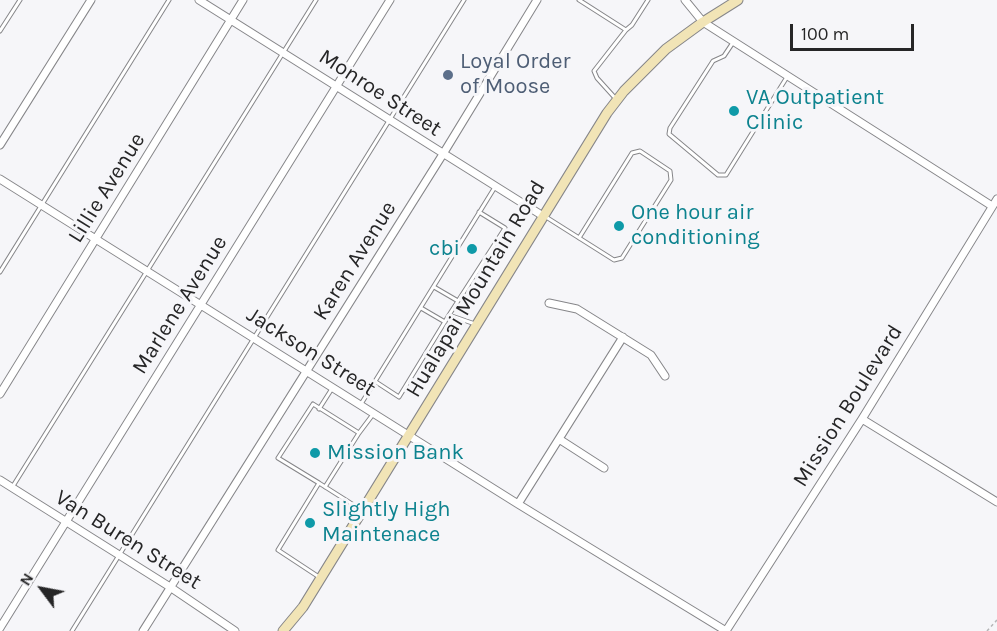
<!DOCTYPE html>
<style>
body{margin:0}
#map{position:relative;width:997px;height:631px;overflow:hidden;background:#f6f6f9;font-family:Karla,sans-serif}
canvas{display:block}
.north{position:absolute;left:12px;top:559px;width:60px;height:60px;-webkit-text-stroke:4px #f6f6f9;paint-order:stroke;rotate:302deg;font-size:16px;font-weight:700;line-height:24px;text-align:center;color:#262627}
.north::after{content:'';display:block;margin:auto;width:21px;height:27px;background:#262627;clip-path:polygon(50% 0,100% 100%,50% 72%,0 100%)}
.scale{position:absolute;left:790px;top:24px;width:124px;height:27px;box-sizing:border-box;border:3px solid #262627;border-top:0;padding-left:8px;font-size:18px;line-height:21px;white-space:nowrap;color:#262627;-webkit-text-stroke:4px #f6f6f9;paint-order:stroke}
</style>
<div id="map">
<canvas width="997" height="631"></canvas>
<div class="north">N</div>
<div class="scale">100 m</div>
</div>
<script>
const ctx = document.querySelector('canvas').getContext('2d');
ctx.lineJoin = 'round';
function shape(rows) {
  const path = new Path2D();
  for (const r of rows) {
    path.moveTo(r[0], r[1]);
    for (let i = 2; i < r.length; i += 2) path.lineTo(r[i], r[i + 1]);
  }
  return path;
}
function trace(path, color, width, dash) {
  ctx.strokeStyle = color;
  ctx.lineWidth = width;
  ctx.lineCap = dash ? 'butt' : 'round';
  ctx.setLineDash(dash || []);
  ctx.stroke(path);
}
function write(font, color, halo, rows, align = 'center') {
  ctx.font = font + ' Karla,sans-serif';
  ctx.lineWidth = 6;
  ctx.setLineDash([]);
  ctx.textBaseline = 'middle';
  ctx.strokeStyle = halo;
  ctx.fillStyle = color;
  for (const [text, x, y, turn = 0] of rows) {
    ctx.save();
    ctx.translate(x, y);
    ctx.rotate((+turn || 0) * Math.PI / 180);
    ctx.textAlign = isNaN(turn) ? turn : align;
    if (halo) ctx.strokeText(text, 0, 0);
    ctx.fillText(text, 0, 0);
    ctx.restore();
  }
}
const path = shape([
 [987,631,997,620]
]);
const service = shape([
 [579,0,626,30,632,25,648,0],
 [0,31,20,0],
 [734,41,724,56,713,61,670,128,669,134,718,175,726,175,787,77],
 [616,99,597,78,594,71,626,30],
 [546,217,614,260,622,258,671,180,670,171,640,151,632,153,579,238],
 [0,272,169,0],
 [434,287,458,301],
 [421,308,445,322],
 [449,315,505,228,479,212],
 [376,382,399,397,449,315,475,324],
 [361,404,495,187],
 [319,409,333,387],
 [359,433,374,413],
 [319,483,278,458,313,404,359,433,325,487],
 [13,486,316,0],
 [319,577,278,550,319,483,360,509],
 [72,631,464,0]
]);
const minor = shape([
 [199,0,543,216],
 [685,0,703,22,992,206],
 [0,145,91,0],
 [0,179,518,504,726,631,862,419,997,199],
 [549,303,577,309,651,355,665,376],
 [0,394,243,0],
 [862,419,997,502],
 [559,439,604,468],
 [0,480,170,587,235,631],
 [518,504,623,337],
 [0,628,390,0],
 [143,631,443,154,537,0]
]);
const secondary = shape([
 [283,631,303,607,607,113,624,91,666,49,703,22,738,0]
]);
const markers = [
 [448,75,6,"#5c6f8a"],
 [734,111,6,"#0f9aa8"],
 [619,226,6,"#0f9aa8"],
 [472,249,6,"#0f9aa8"],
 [315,453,6,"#0f9aa8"],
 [310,523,6,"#0f9aa8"]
];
const serviceNames = [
 ["Loyal Order",460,62],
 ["of Moose",460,87]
];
const streetNames = [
 ["Monroe Street",380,93,33],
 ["Lillie Avenue",107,188,-58],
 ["Karen Avenue",355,261,-58],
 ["Hualapai Mountain Road",476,289,-59],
 ["Marlene Avenue",180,305,-58],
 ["Jackson Street",311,352,32],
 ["Mission Boulevard",848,406,-58],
 ["Van Buren Street",128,540,32]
];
const cultureNames = [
 ["VA Outpatient",746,98],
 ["Clinic",746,123],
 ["One hour air",631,213],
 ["conditioning",631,238],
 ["cbi",460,249,"right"],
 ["Mission Bank",327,453],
 ["Slightly High",322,510],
 ["Maintenace",322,535]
];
trace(service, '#868689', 5);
trace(minor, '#868689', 9);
trace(secondary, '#868689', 11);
trace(path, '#b5b5b7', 1.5, [3, 3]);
trace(service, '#fff', 3);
trace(minor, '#fff', 7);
trace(secondary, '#f1e4b6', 9);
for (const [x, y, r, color] of markers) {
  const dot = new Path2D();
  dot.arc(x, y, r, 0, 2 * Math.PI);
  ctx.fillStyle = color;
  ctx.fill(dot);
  trace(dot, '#f6f6f9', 2);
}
write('22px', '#4e5e75', '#f6f6f9', serviceNames, 'left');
write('22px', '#262627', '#f6f6f9', streetNames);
write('22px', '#0d838f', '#f6f6f9', cultureNames, 'left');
</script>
